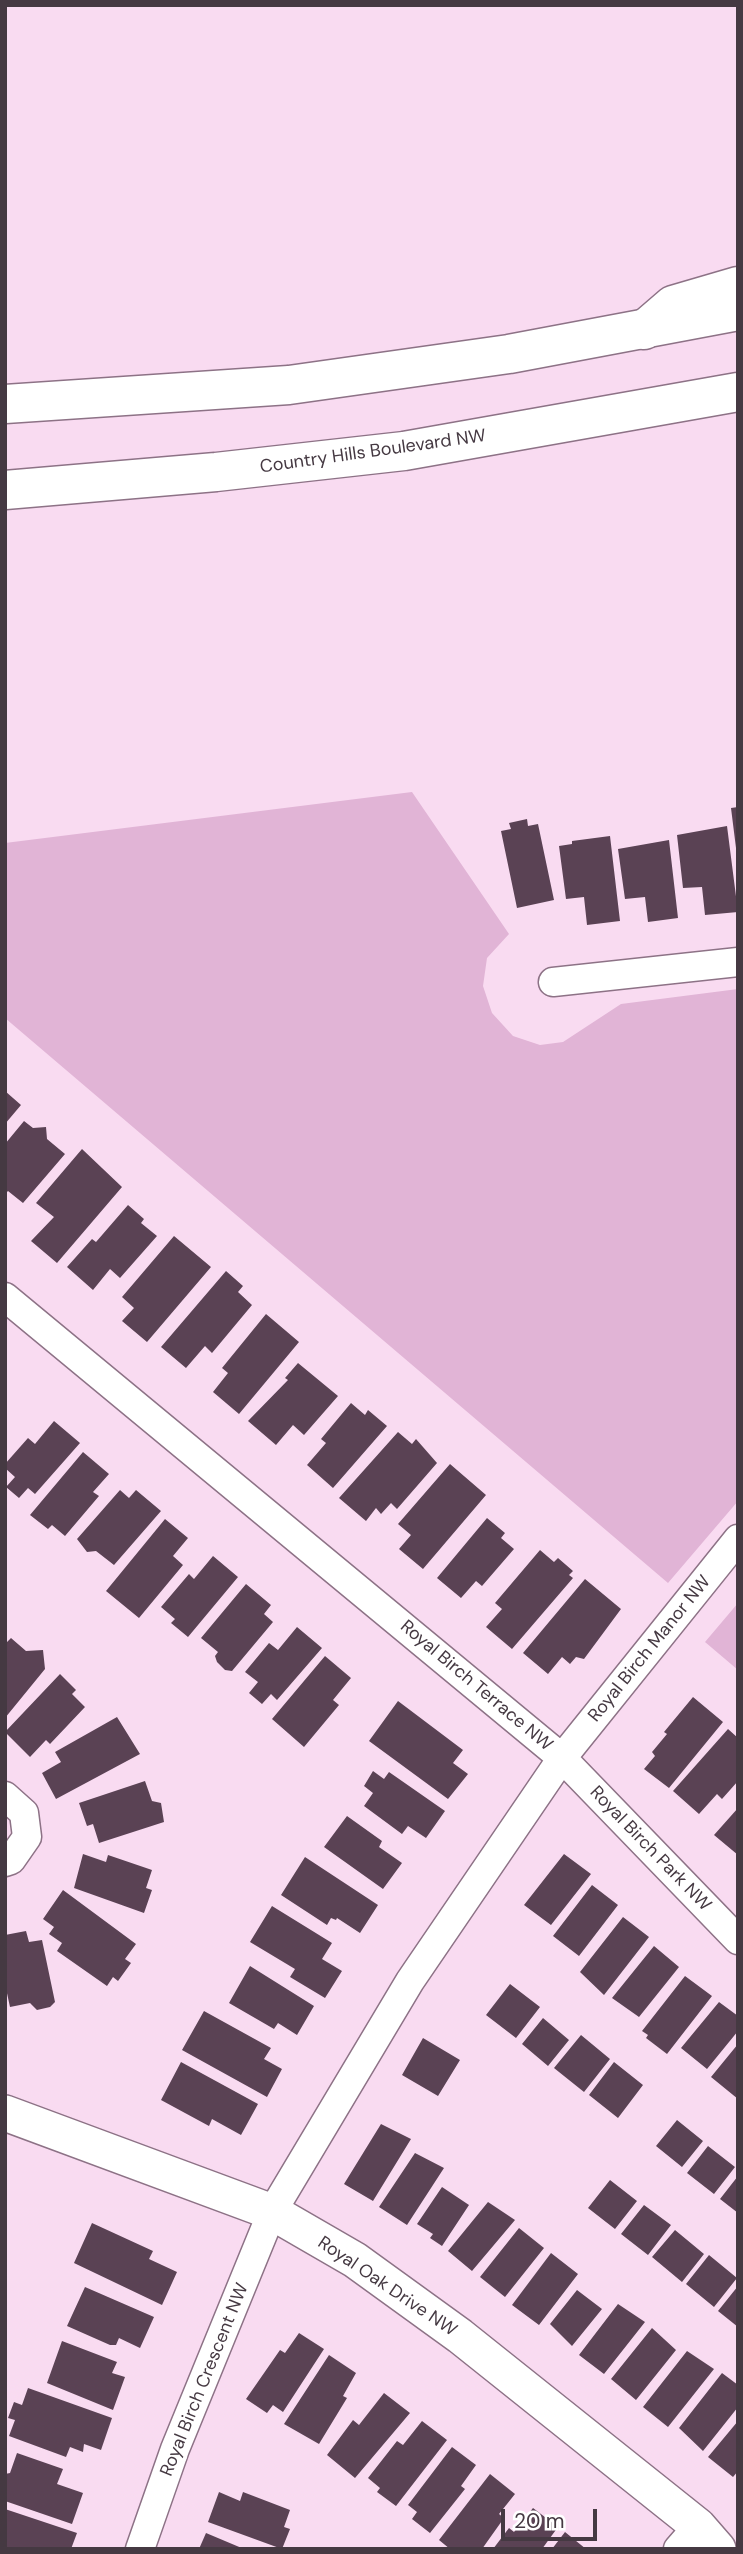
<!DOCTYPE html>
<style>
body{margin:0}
#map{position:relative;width:743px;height:2554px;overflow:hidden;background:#f9dbf1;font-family:"DM Sans",sans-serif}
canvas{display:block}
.frame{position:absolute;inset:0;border:7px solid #453942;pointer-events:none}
.scale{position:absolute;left:501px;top:2509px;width:96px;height:32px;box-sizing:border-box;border:4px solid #453942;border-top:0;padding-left:9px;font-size:21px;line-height:24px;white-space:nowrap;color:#453942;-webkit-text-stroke:5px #fff;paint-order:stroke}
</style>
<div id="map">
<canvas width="743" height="2554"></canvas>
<div class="frame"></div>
<div class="scale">20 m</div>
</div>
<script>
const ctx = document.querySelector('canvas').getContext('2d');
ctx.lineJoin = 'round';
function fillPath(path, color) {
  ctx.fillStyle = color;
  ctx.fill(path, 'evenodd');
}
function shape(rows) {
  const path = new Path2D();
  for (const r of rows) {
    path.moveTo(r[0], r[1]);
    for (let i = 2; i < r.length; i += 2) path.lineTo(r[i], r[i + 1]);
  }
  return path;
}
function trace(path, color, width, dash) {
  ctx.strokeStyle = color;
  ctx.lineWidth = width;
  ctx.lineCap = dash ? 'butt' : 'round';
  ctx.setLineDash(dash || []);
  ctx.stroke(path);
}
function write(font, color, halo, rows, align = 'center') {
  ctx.font = font + ' "DM Sans",sans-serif';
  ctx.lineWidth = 7;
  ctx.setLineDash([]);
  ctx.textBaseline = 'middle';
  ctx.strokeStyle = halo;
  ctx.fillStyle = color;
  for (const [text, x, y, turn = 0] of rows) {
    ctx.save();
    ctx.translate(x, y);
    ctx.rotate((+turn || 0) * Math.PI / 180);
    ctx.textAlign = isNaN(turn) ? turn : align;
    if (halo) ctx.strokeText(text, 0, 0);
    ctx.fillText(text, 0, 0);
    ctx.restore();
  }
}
const green = shape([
 [412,792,509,934,487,958,483,986,492,1013,513,1036,540,1045,563,1042,621,1004,738,989,738,1501,668,1583,5,1018,5,843],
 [738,1603,738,1670,705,1642]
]);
const building = shape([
 [738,807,738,848,736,848,731,808],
 [527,819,528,826,538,824,554,900,517,908,501,831,511,829,509,823],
 [727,826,738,912,705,915,702,887,683,888,677,835],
 [610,836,620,921,587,925,584,897,566,899,559,846,572,844,572,841],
 [669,840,678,918,648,922,645,897,625,899,618,849],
 [5,1091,21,1105,5,1124],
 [24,1121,33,1128,46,1127,47,1139,65,1154,23,1203,8,1191,5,1194,5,1144],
 [82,1149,122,1187,57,1263,31,1241,54,1217,36,1203],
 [128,1205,144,1219,141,1223,157,1236,120,1278,110,1269,93,1290,67,1267,92,1239,96,1242],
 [174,1236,211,1267,147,1342,122,1321,134,1308,122,1297],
 [226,1271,243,1286,238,1292,252,1305,212,1353,205,1346,186,1368,161,1347],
 [266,1314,299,1342,239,1414,213,1392,228,1373,222,1368],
 [298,1363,338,1396,304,1435,293,1425,276,1445,248,1421,288,1380,285,1378],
 [351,1403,365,1415,368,1410,387,1426,333,1488,307,1465,326,1443,321,1439],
 [54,1421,80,1443,35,1494,28,1488,19,1498,6,1487,15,1477,5,1468,5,1464,28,1438,35,1444],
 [398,1432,412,1444,416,1439,437,1463,397,1509,391,1503,381,1514,376,1508,366,1521,339,1498],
 [83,1452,109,1474,93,1492,99,1496,65,1536,52,1525,48,1529,30,1515],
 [450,1464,486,1495,423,1569,399,1549,411,1535,398,1524],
 [120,1490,129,1498,136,1490,161,1511,114,1565,96,1551,87,1552,77,1539],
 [487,1518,505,1533,501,1538,514,1549,482,1586,476,1581,461,1598,437,1578],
 [165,1519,188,1538,173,1556,183,1565,139,1618,106,1591],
 [540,1550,554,1562,558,1558,573,1571,569,1575,573,1578,512,1649,486,1627,502,1609,495,1603],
 [213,1556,238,1577,188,1637,171,1623,175,1619,161,1607,189,1574,194,1579],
 [585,1579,621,1609,584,1659,576,1657,570,1664,562,1657,548,1674,523,1653],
 [246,1584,271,1605,264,1614,273,1622,232,1671,225,1670,217,1662,215,1656,218,1652,201,1638],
 [297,1627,322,1648,277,1700,271,1694,262,1704,249,1693,258,1682,245,1672,269,1643,278,1650],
 [11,1638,26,1651,43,1650,45,1669,5,1718,5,1644],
 [325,1656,351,1678,333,1700,339,1705,304,1747,272,1719],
 [60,1674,76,1690,72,1694,85,1707,50,1744,46,1740,30,1757,5,1732],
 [693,1697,723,1722,669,1788,644,1769,655,1756,652,1752,667,1734,664,1732],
 [398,1701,463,1750,453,1763,468,1774,448,1799,369,1741],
 [117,1717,140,1754,56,1799,42,1773,61,1762,55,1752],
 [728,1729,738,1738,738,1781,722,1799,717,1794,699,1814,673,1791],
 [373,1771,384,1779,389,1772,445,1811,426,1838,408,1826,402,1834,364,1806,373,1793,364,1786],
 [145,1781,152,1801,161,1803,164,1822,99,1843,93,1824,87,1826,79,1803],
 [738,1808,738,1855,714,1835],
 [347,1816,382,1841,379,1847,402,1863,383,1889,324,1847],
 [83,1854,106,1862,108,1855,152,1870,146,1888,152,1890,144,1913,74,1888],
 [564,1854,591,1874,551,1925,524,1905],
 [305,1857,378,1905,360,1933,337,1918,336,1920,331,1918,327,1925,281,1895],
 [592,1885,618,1905,579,1956,553,1936],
 [63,1890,136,1944,125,1959,131,1963,118,1981,113,1977,107,1986,57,1951,62,1943,49,1934,54,1927,43,1919],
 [272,1906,332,1943,322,1959,342,1971,325,1998,290,1977,295,1969,250,1942],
 [623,1917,649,1937,604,1995,580,1972],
 [26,1931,29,1942,42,1940,55,2002,50,2007,37,2010,30,2003,10,2007,5,1984,5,1935],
 [654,1946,679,1967,639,2017,612,1998],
 [250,1966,314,2006,297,2035,278,2023,274,2029,229,2003],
 [685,1976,712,1996,667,2054,646,2038,648,2035,642,2031],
 [510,1984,540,2007,516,2038,486,2015],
 [719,2002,738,2016,738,2031,707,2069,681,2048],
 [204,2011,271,2048,264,2059,282,2069,267,2097,182,2050],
 [543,2018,569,2040,548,2066,522,2044],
 [581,2035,610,2059,584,2092,554,2068],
 [423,2038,460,2060,438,2096,402,2075],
 [738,2044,738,2099,711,2077],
 [181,2062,258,2104,241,2135,212,2119,209,2126,161,2100],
 [614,2062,643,2085,618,2118,589,2095],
 [677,2120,703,2141,682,2167,656,2146],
 [381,2124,411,2139,373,2201,344,2184],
 [708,2146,735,2167,714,2194,687,2173],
 [415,2153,444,2168,407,2225,379,2207],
 [738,2176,738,2213,720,2199],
 [610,2180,637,2201,615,2229,588,2208],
 [442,2187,469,2205,442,2246,430,2238,433,2234,417,2224],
 [488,2202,515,2220,472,2271,448,2251],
 [644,2205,671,2225,648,2255,621,2234],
 [92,2223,153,2251,149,2259,177,2272,162,2305,74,2263],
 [519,2228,544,2248,505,2297,480,2277],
 [675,2230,704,2254,682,2282,652,2257],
 [551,2253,578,2274,539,2325,512,2305],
 [709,2255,737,2278,714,2307,686,2284],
 [738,2286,738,2327,718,2311],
 [85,2287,154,2317,140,2348,119,2338,116,2345,110,2345,67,2326],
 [577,2290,602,2309,572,2346,550,2324],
 [618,2304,645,2322,604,2374,579,2355],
 [652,2328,676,2350,636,2400,611,2379],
 [299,2333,324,2349,283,2412,273,2405,267,2413,246,2399,280,2350,285,2353],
 [62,2341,117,2362,112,2373,125,2377,113,2410,47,2383],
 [687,2351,714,2369,668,2427,643,2407],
 [329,2355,356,2373,343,2396,347,2398,319,2444,284,2424],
 [722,2373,738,2385,738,2407,703,2451,679,2428],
 [28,2388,112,2418,101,2450,84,2444,83,2452,70,2447,66,2457,9,2436,15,2420,8,2418,14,2402,22,2405],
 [384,2393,410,2413,355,2478,327,2455,353,2420,359,2425],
 [422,2421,447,2440,396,2506,377,2492,380,2488,368,2478,397,2441,403,2445],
 [738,2421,738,2471,733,2477,708,2457],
 [452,2447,476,2465,461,2486,465,2489,430,2533,412,2519,417,2512,408,2505],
 [17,2453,63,2469,57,2484,83,2493,72,2524,5,2501,5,2474,10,2473],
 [490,2474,515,2494,499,2514,504,2518,482,2549,450,2549,439,2540],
 [219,2492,240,2501,243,2492,290,2510,284,2527,290,2529,282,2549,208,2522],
 [533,2508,558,2527,542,2549,493,2549,509,2528,514,2532],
 [5,2509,77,2533,71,2549,5,2549],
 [565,2532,586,2549,552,2549],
 [206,2533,244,2549,199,2549]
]);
const minor = shape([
 [553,982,738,962],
 [5,1297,562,1758,410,1981,272,2212,175,2449,140,2549],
 [738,1539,562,1758,738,1940],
 [5,1796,24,1813,27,1837,11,1860,5,1862],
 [678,2549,698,2526]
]);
const tertiary = shape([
 [5,2113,272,2212,355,2260,460,2336,698,2526,718,2549]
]);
const secondary = shape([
 [5,404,289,385,509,354,738,311],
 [5,490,216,472,404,451,738,392]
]);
const motorway = shape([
 [644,330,673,305,738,286]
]);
const streetNames = [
 ["Country Hills Boulevard NW",373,452,-8],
 ["Royal Birch Manor NW",650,1649,-51],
 ["Royal Birch Terrace NW",476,1686,40],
 ["Royal Birch Park NW",650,1849,46],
 ["Royal Oak Drive NW",387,2287,34],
 ["Royal Birch Crescent NW",205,2380,-68]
];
fillPath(green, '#e1b4d6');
fillPath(building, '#5a4254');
trace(minor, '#8d7286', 31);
trace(tertiary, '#8d7286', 38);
trace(secondary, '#8d7286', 41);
trace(motorway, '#8d7286', 41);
trace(minor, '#fff', 28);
trace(tertiary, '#fff', 35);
trace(secondary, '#fff', 38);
trace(motorway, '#fff', 38);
write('18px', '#453942', '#fff', streetNames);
</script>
